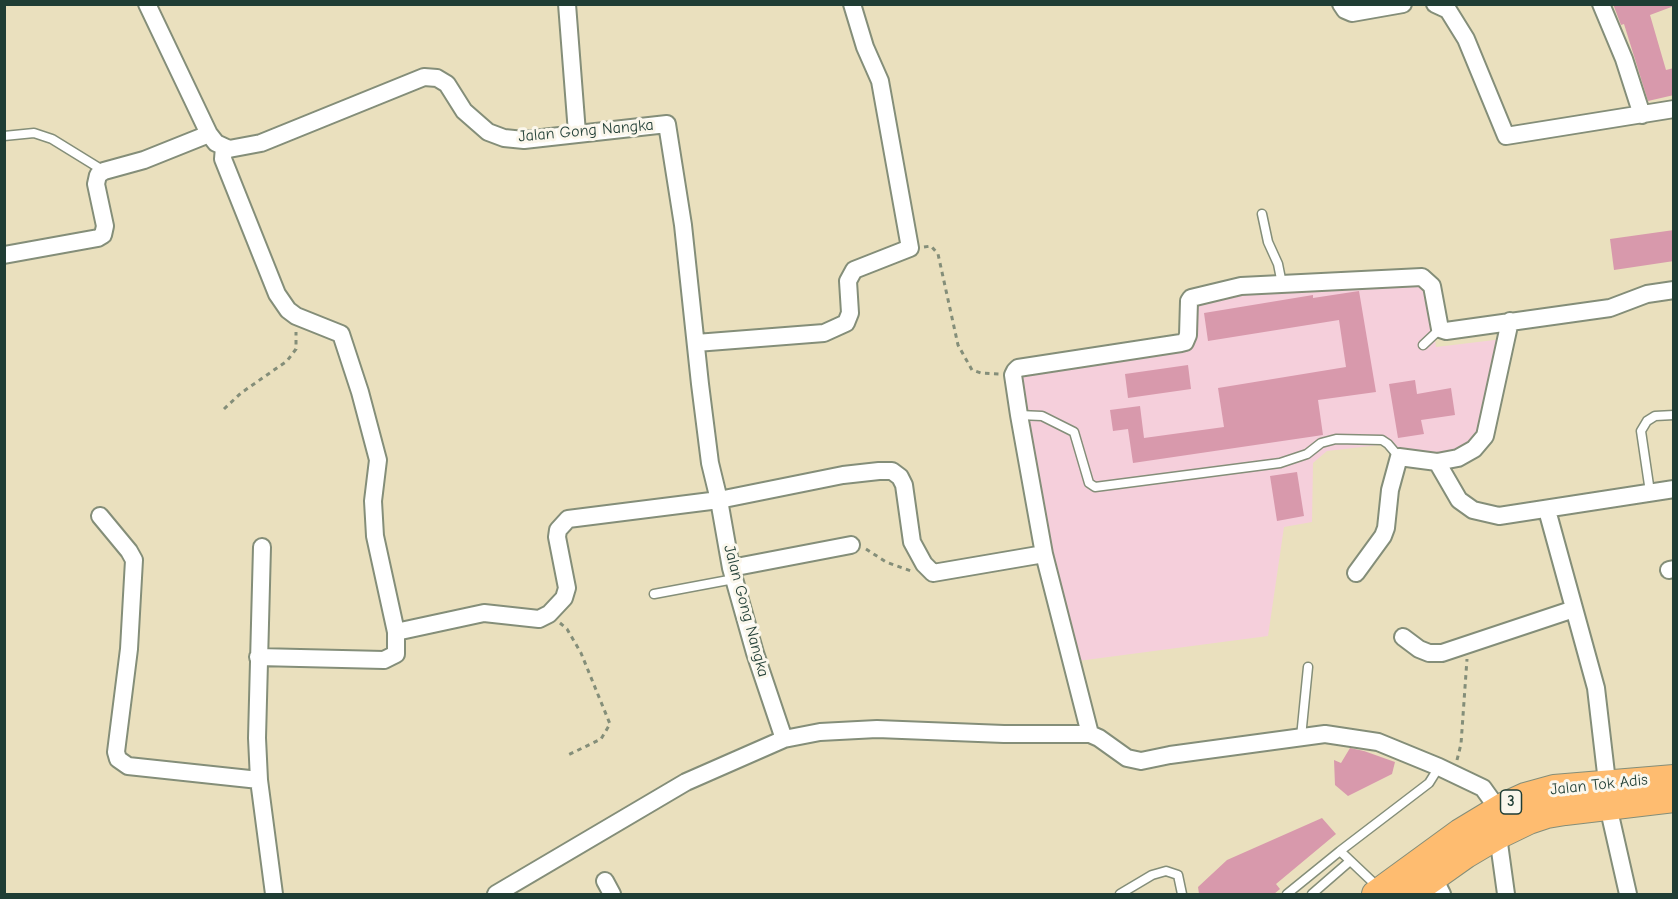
<!DOCTYPE html>
<style>
body{margin:0}
#map{position:relative;width:1678px;height:899px;overflow:hidden;background:#eae0be;font-family:"Comic Neue",sans-serif}
canvas{display:block}
.frame{position:absolute;inset:0;border:6px solid #1f3d34;pointer-events:none}
</style>
<div id="map">
<canvas width="1678" height="899"></canvas>
<div class="frame"></div>
</div>
<script>
const ctx = document.querySelector('canvas').getContext('2d');
ctx.lineJoin = 'round';
function fillPath(path, color) {
  ctx.fillStyle = color;
  ctx.fill(path, 'evenodd');
}
function shape(rows) {
  const path = new Path2D();
  for (const r of rows) {
    path.moveTo(r[0], r[1]);
    for (let i = 2; i < r.length; i += 2) path.lineTo(r[i], r[i + 1]);
  }
  return path;
}
function trace(path, color, width, dash) {
  ctx.strokeStyle = color;
  ctx.lineWidth = width;
  ctx.lineCap = dash ? 'butt' : 'round';
  ctx.setLineDash(dash || []);
  ctx.stroke(path);
}
function write(font, color, halo, rows, align = 'center') {
  ctx.font = font + ' "Comic Neue",sans-serif';
  ctx.lineWidth = 6;
  ctx.setLineDash([]);
  ctx.textBaseline = 'middle';
  ctx.strokeStyle = halo;
  ctx.fillStyle = color;
  for (const [text, x, y, turn = 0] of rows) {
    ctx.save();
    ctx.translate(x, y);
    ctx.rotate((+turn || 0) * Math.PI / 180);
    ctx.textAlign = isNaN(turn) ? turn : align;
    if (halo) ctx.strokeText(text, 0, 0);
    ctx.fillText(text, 0, 0);
    ctx.restore();
  }
}
const built = shape([
 [1417,284,1428,292,1436,347,1503,339,1481,437,1464,454,1401,453,1388,444,1327,451,1313,463,1312,522,1284,527,1268,636,1078,661,1050,554,1016,374,1194,346,1192,304,1264,291]
]);
const building = shape([
 [1613,4,1674,4,1674,6,1650,15,1666,70,1674,68,1674,95,1648,101,1624,24,1621,25],
 [1674,230,1674,261,1614,270,1610,239],
 [1359,291,1376,392,1318,400,1323,435,1133,463,1128,429,1113,431,1110,410,1140,406,1144,438,1224,427,1218,388,1346,367,1339,320,1208,341,1204,313,1313,295,1313,298],
 [1188,365,1191,389,1128,398,1125,374],
 [1415,380,1417,394,1451,388,1455,415,1421,420,1424,434,1398,438,1389,384],
 [1297,472,1304,516,1277,521,1270,476],
 [1350,748,1364,751,1395,762,1392,774,1348,796,1335,785,1334,760,1341,763],
 [1322,818,1336,834,1276,884,1280,889,1274,894,1199,894,1198,887,1227,860]
]);
const path = shape([
 [924,247,931,246,938,254,958,345,972,370,981,373,999,374],
 [224,409,241,393,287,361,296,349,296,332],
 [866,549,886,562,911,571],
 [560,623,567,629,581,653,610,724,601,739,568,755],
 [1457,760,1461,744,1467,659]
]);
const service = shape([
 [4,136,34,133,52,139,104,171],
 [1262,214,1268,242,1278,264,1282,284],
 [1423,345,1440,329],
 [1019,415,1042,416,1074,432,1089,483,1095,487,1280,463,1307,454,1321,443,1336,439,1382,440,1388,444,1399,457],
 [1650,492,1641,431,1647,421,1655,416,1674,415],
 [654,594,734,579],
 [1301,737,1308,667],
 [1340,851,1379,888],
 [1120,894,1152,875,1166,871,1178,875,1182,894],
 [1287,894,1340,851,1429,783,1439,767],
 [1312,894,1350,861]
]);
const minor = shape([
 [147,4,209,134,216,143,229,149,261,143,424,77,437,78,447,84,464,111,488,132,504,138,524,140,667,124,683,225,700,384,710,463,719,500,731,568,755,653,784,739],
 [567,4,577,133],
 [1341,4,1345,10,1352,13,1403,4],
 [1435,4,1448,10,1466,39,1506,136,1674,109],
 [1601,4,1624,59,1642,115],
 [224,147,223,159,277,294,288,310,296,316,341,334,360,392,378,460,373,501,375,536,396,632,396,654,384,660,258,657],
 [4,255,98,238,103,235,105,226,96,184,98,175,104,171,144,160,209,134],
 [696,343,824,333,846,323,850,313,848,281,854,270,910,248,880,81,865,47,852,4],
 [1437,462,1458,458,1474,449,1485,436,1510,321],
 [1547,510,1596,688,1607,782],
 [100,516,129,551,134,560,129,649,116,752,118,759,128,766,259,780],
 [262,547,257,738,259,780,274,894],
 [731,568,851,545],
 [1669,570,1674,569],
 [1356,573,1383,536,1386,528,1390,490,1399,457,1437,462,1459,500,1473,510,1499,516,1674,489],
 [396,632,484,613,539,619,549,614,564,598,567,588,557,537,558,530,568,519,719,500,843,475,879,471,892,471,900,477,904,485,912,542,924,564,933,573,1044,554],
 [1403,637,1419,649,1429,653,1442,653,1574,609],
 [1090,734,1044,554,1019,415,1013,375,1015,371,1018,368,1181,343,1185,342,1188,335,1189,301,1191,298,1241,286,1422,277,1432,286,1440,329,1446,331,1610,308,1647,294,1674,290],
 [1608,806,1628,894],
 [1498,836,1506,894],
 [1434,878,1442,894],
 [605,881,612,894],
 [496,894,686,782,784,739,820,732,877,729,1004,734,1090,734,1099,738,1127,758,1141,761,1170,755,1325,734,1378,742,1439,767,1483,788,1498,809]
]);
const primary = shape([
 [1375,894,1460,832,1503,806,1525,796,1554,788,1674,778],
 [1411,894,1466,855,1498,836,1529,821,1547,815,1565,812,1674,799]
]);
const shields = [
 [1511,802,21]
];
const shieldNames = [
 ["3",1511,802]
];
const streetNames = [
 ["Jalan Gong Nangka",586,131,-5],
 ["Jalan Gong Nangka",746,611,75],
 ["Jalan Tok Adis",1599,785,-6]
];
fillPath(built, '#f5cfdb');
fillPath(building, '#d899ac');
trace(service, '#848e79', 11);
trace(minor, '#848e79', 20);
trace(primary, '#848e79', 28);
trace(path, '#848e79', 3, [4.5, 4.5]);
trace(service, '#fff', 8);
trace(minor, '#fff', 16);
trace(primary, '#febc70', 26);
for (const [x, y, w] of shields) {
  const box = new Path2D();
  box.roundRect(x - w / 2, y - 12, w, 24, 4.5);
  ctx.fillStyle = '#fbf7ec';
  ctx.fill(box);
  trace(box, '#1f3d34', 1.5);
}
write('bold 15px', '#1f3d34', null, shieldNames);
write('16px', '#1f3d34', '#fbf7ec', streetNames);
</script>
